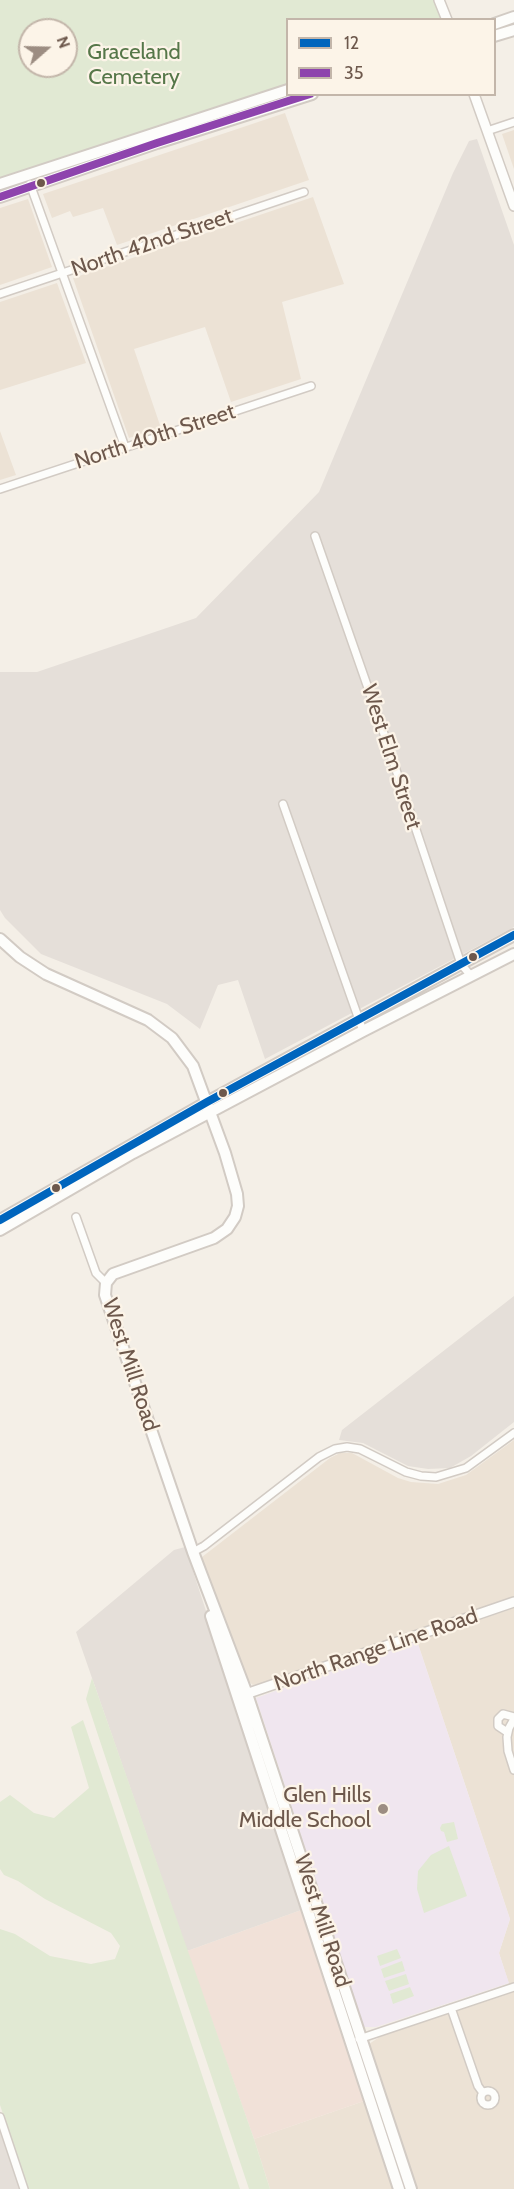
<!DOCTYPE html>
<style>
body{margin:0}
#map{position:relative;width:514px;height:2189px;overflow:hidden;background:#f4efe7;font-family:Cabin,sans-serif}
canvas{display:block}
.legend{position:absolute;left:286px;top:18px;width:210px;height:78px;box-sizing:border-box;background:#fcf4e8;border:2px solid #c3b6aa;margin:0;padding:8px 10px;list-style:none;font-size:18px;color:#6d584c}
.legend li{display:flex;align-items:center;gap:12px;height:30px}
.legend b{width:30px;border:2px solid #c3b6aa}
.north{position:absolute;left:18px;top:18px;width:60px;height:60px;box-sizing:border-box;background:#fcf4e8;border:2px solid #c3b6aa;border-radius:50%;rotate:70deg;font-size:16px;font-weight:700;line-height:24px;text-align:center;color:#6d584c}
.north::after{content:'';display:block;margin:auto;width:21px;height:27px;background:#9c8d82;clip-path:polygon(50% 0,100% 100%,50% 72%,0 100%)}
</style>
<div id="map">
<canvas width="514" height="2189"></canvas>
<ul class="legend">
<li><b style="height:8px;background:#0065bd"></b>12</li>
<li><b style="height:8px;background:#8e44ad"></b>35</li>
</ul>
<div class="north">N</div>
</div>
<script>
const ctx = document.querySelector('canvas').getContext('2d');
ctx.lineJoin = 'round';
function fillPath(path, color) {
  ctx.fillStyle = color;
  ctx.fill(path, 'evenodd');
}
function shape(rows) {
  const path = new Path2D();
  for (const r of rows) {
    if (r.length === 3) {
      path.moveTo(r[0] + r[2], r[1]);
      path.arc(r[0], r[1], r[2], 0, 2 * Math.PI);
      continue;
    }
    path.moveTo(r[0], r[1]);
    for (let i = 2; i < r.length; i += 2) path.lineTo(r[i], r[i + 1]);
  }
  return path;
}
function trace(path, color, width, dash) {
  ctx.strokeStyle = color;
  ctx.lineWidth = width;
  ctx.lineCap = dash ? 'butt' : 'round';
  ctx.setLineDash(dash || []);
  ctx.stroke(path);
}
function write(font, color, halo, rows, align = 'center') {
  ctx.font = font + ' Cabin,sans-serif';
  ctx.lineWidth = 4.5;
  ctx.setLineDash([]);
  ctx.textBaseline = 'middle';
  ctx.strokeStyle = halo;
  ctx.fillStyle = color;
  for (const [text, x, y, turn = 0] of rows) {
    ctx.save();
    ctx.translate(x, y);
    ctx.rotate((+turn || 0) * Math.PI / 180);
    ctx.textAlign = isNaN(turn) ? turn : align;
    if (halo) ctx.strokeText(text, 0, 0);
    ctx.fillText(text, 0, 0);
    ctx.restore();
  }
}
const residential = shape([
 [285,113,309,180,117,245,103,208,73,217,70,211,52,218,43,194],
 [514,130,514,169,502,134],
 [313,197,344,284,282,302,301,379,231,402,205,327,134,349,161,428,129,438,73,278],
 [28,199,52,267,0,285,0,208],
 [57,283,86,363,0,390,0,302],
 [0,431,16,475,0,480],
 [514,1440,514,1597,262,1683,253,1685,248,1681,203,1562,202,1557,330,1458,340,1453,352,1453,398,1478,411,1482,438,1484,466,1475],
 [514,1608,514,2189,414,2189,368,2046,369,2044,381,2036,511,1991,499,1953,510,1919,417,1641],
 [367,2100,396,2189,270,2189,254,2139]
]);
const commercial = shape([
 [304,1909,367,2100,254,2139,187,1951]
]);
const industrial = shape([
 [477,139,514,245,514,927,265,1059,238,980,218,985,200,1029,167,1004,41,954,5,918,0,910,0,672,37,672,196,618,319,492,453,173,469,141],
 [514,1296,514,1422,471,1456,450,1468,428,1469,408,1466,363,1443,339,1440,342,1430],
 [185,1547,304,1909,187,1951,76,1632,174,1550],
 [0,2130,20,2189,0,2189]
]);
const education = shape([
 [417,1641,510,1919,499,1953,509,1983,376,2027,364,2027,256,1698]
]);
const green = shape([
 [0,0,434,0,441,19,288,20,287,84,0,180],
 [30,30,66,30,66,66,30,66],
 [92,1678,254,2139,270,2189,249,2189,86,1699],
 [83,1720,113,1808,240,2189,28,2189,0,2105,0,1929,15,1934,50,1956,91,1964,115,1959,120,1946,111,1933,45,1899,18,1881,4,1875,0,1869,0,1802,10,1795,34,1813,54,1818,89,1788,71,1727],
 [454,1822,458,1839,447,1842,444,1832,441,1831,440,1828,442,1824],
 [449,1846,467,1896,424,1913,417,1889,418,1871,431,1855],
 [397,1949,401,1958,380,1966,377,1956],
 [402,1961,405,1971,384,1978,381,1969],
 [406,1974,409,1984,389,1991,385,1981],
 [410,1987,414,1996,393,2004,390,1994]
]);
const minor = shape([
 [487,131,514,122],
 [30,184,125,447],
 [0,294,304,192],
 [0,489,311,386],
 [315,536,382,728,461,964,471,976],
 [283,804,363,1031],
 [76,1217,96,1273,106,1283],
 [193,1552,204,1546,319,1457,335,1449,347,1447,360,1449,406,1472,421,1476,436,1477,466,1468,514,1433],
 [514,1719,509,1728,507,1737,508,1751,514,1770],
 [507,1732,498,1726,498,1719,503,1714,514,1717],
 [451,2008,478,2086,483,2093],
 [359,2039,514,1987],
 [488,2098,7],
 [0,2117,24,2189]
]);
const tertiary = shape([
 [439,0,447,20],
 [474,94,514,206],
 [240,1696,514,1602]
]);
const secondary = shape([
 [494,24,514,17],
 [494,36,514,30],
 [0,184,288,90],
 [0,197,157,143,312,94],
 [0,939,20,957,46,974,148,1020,172,1038,193,1066,225,1153,237,1194,238,1206,235,1217,227,1229,214,1238,113,1274,106,1283,105,1295,193,1552,247,1694,411,2189],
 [0,1220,207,1102,514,935],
 [0,1230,133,1153,363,1031,514,954],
 [211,1616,399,2189]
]);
const bus1 = shape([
 [0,1220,207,1102,514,935]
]);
const bus2 = shape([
 [0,197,157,143,310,94]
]);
const markers = [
 [41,183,5,"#6d584c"],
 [473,957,5,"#6d584c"],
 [223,1093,5,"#6d584c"],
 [56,1188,5,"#6d584c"],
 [383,1809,6,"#9c8d82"]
];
const parkNames = [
 ["Graceland",134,53],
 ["Cemetery",134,78]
];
const streetNames = [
 ["North 42nd Street",152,243,-19],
 ["North 40th Street",155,437,-18],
 ["West Elm Street",391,757,72],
 ["West Mill Road",130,1365,72],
 ["North Range Line Road",376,1650,-19],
 ["West Mill Road",322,1921,72]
];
const poiNames = [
 ["Glen Hills",371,1796],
 ["Middle School",371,1821]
];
fillPath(residential, '#ece2d5');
fillPath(commercial, '#f1e1d8');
fillPath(industrial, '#e5dfd9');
fillPath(education, '#f0e6ef');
fillPath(green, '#e1e9d3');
trace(minor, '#d2cbc4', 10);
trace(tertiary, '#d2cbc4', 12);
trace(secondary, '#d2cbc4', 14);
trace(minor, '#fdfdfb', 7);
trace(tertiary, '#fdfdfb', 9);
trace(secondary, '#fdfdfb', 10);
trace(bus1, '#0065bd', 8);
trace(bus2, '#8e44ad', 8);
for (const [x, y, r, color] of markers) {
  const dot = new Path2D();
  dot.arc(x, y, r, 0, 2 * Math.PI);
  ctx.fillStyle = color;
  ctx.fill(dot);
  trace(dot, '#fcf4e8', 2);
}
write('22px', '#567749', '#fcf4e8', parkNames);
write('22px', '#6d584c', '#fcf4e8', streetNames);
write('22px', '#6d584c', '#fcf4e8', poiNames, 'right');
</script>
